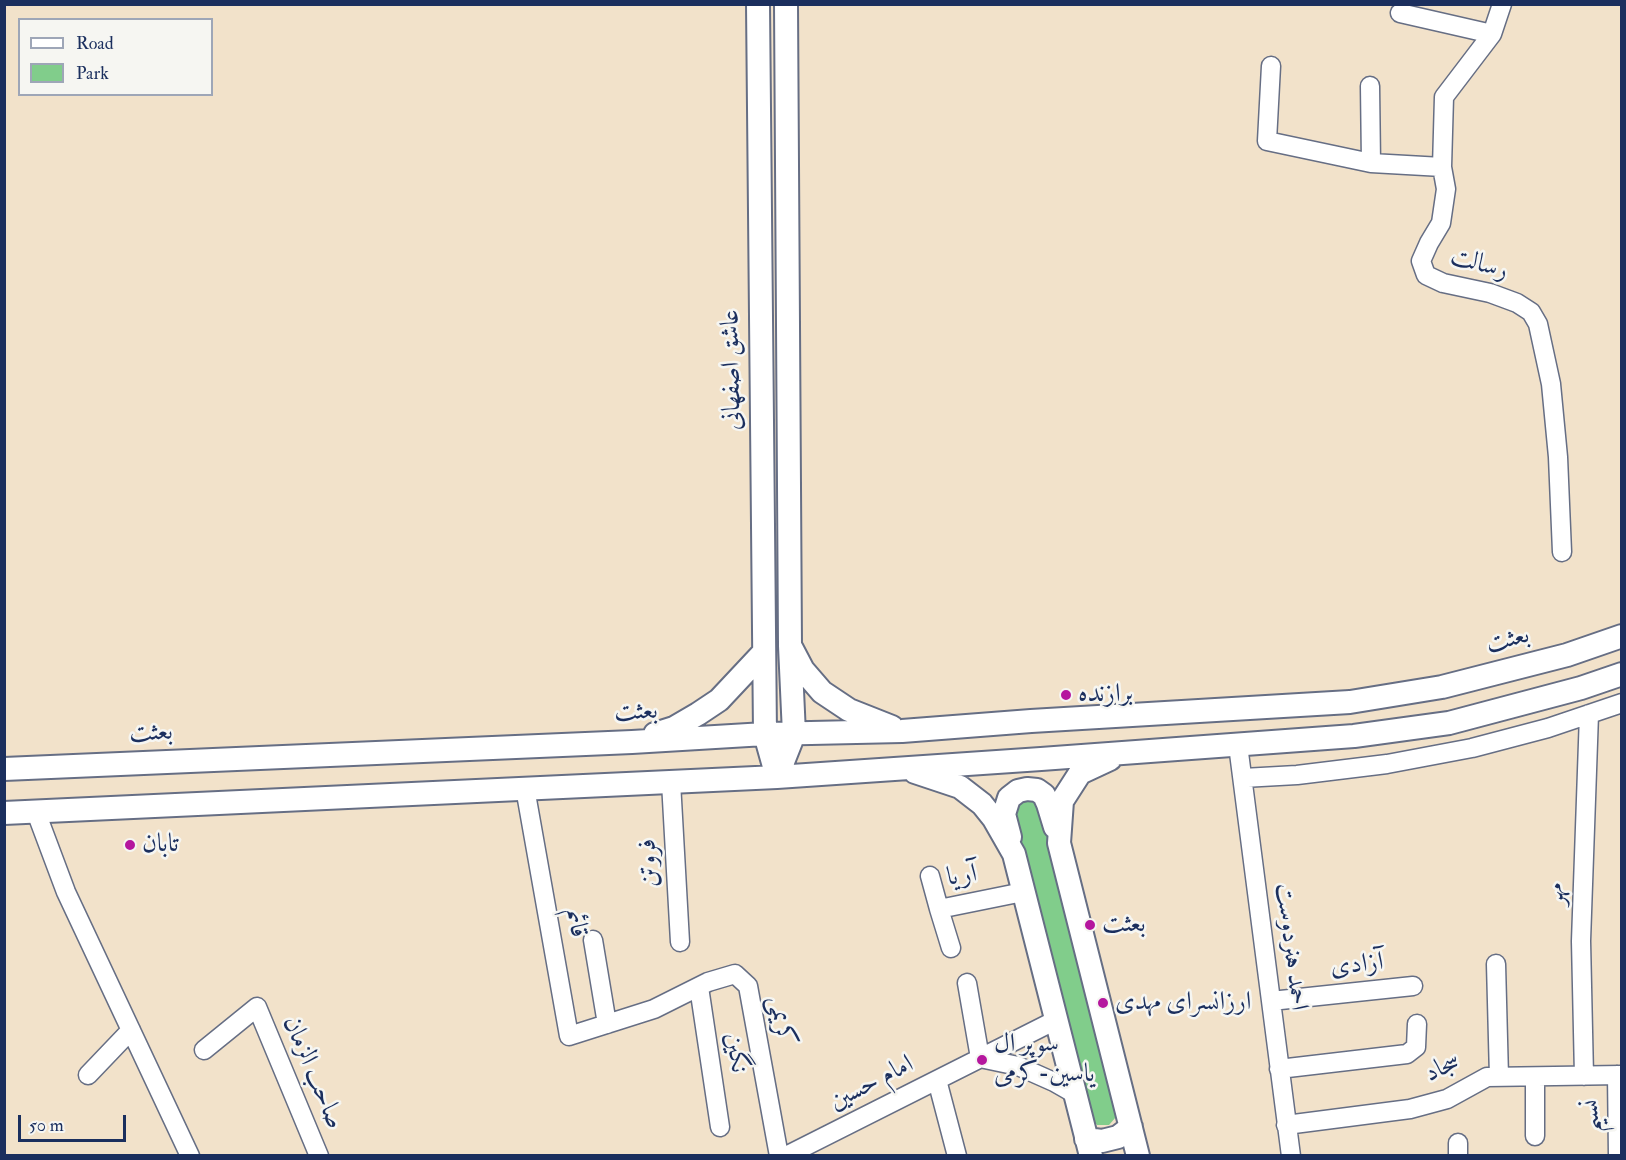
<!DOCTYPE html>
<meta charset="utf-8">
<style>
body{margin:0}
#map{position:relative;width:1626px;height:1160px;overflow:hidden;background:#f2e2ca;font-family:"IM FELL Double Pica",serif}
canvas{display:block}
.frame{position:absolute;inset:0;border:6px solid #1b2f5e;pointer-events:none}
.legend{position:absolute;left:18px;top:18px;width:195px;height:78px;box-sizing:border-box;background:#f6f6f2;border:2px solid #9ea6b7;margin:0;padding:8px 10px;list-style:none;font-size:18px;color:#1b2f5e}
.legend li{display:flex;align-items:center;gap:12px;height:30px}
.legend b{width:30px;border:2px solid #9ea6b7}
.scale{position:absolute;left:18px;top:1115px;width:108px;height:27px;box-sizing:border-box;border:3px solid #1b2f5e;border-top:0;padding-left:8px;font-size:18px;line-height:21px;white-space:nowrap;color:#1b2f5e;-webkit-text-stroke:4px #f6f6f2;paint-order:stroke}
</style>
<div id="map">
<canvas width="1626" height="1160"></canvas>
<div class="frame"></div>
<ul class="legend">
<li><b style="height:8px;background:#fff"></b>Road</li>
<li><b style="height:16px;background:#81cd8b"></b>Park</li>
</ul>
<div class="scale">50 m</div>
</div>
<script>
const ctx = document.querySelector('canvas').getContext('2d');
ctx.lineJoin = 'round';
function fillPath(path, color) {
  ctx.fillStyle = color;
  ctx.fill(path, 'evenodd');
}
function shape(rows) {
  const path = new Path2D();
  for (const r of rows) {
    path.moveTo(r[0], r[1]);
    for (let i = 2; i < r.length; i += 2) path.lineTo(r[i], r[i + 1]);
  }
  return path;
}
function trace(path, color, width, dash) {
  ctx.strokeStyle = color;
  ctx.lineWidth = width;
  ctx.lineCap = dash ? 'butt' : 'round';
  ctx.setLineDash(dash || []);
  ctx.stroke(path);
}
function write(font, color, halo, rows, align = 'center') {
  ctx.font = font + ' "IM FELL Double Pica",Amiri,serif';
  ctx.lineWidth = 5;
  ctx.setLineDash([]);
  ctx.textBaseline = 'middle';
  ctx.strokeStyle = halo;
  ctx.fillStyle = color;
  for (const [text, x, y, turn = 0] of rows) {
    ctx.save();
    ctx.translate(x, y);
    ctx.rotate((+turn || 0) * Math.PI / 180);
    ctx.textAlign = isNaN(turn) ? turn : align;
    if (halo) ctx.strokeText(text, 0, 0);
    ctx.fillText(text, 0, 0);
    ctx.restore();
  }
}
const green = shape([
 [1034,799,1042,807,1116,1104,1116,1117,1109,1125,1097,1125,1091,1117,1011,813,1021,803]
]);
const minor = shape([
 [1502,4,1492,34,1444,97,1442,167,1446,189,1441,223,1429,243,1421,261,1426,275,1443,283,1490,293,1517,303,1531,312,1538,324,1551,384,1558,457,1562,552],
 [1400,13,1492,34],
 [1271,66,1267,141,1371,163],
 [1370,86,1371,163,1442,167],
 [1238,745,1291,1156],
 [1243,778,1297,775,1387,764,1472,748,1548,728,1622,703],
 [671,782,680,942],
 [525,788,569,1036,654,1009,708,982,735,974,748,986,779,1156],
 [36,812,66,892,190,1156],
 [930,876,939,909,1023,892],
 [939,909,951,948],
 [593,940,607,1024],
 [1496,964,1499,1077],
 [967,983,980,1058],
 [699,987,720,1127],
 [1271,1001,1413,986],
 [204,1050,257,1007,319,1156],
 [980,1058,1018,1066,1054,1082,1075,1094],
 [1279,1069,1407,1054,1416,1047,1417,1024],
 [88,1075,131,1030],
 [1617,1075,1618,1156],
 [1584,1076,1581,941,1589,714],
 [1535,1077,1535,1136],
 [937,1080,957,1156],
 [1286,1125,1410,1109,1447,1099,1487,1077,1622,1075],
 [786,1156,1056,1020],
 [1458,1156,1458,1143]
]);
const major = shape([
 [758,4,765,734,777,777],
 [792,649,803,670,822,692,849,710,892,727],
 [655,734,674,728,698,714,719,700,764,652],
 [1110,759,1080,773,1062,801,1059,843,1138,1156],
 [4,769,632,742,765,734,902,731,1031,721,1350,702,1442,687,1567,655,1622,636],
 [915,772,960,787,982,804,994,819,1014,854,1091,1156],
 [777,777,794,734,790,646,786,4],
 [4,813,777,777,1041,759,1354,736,1449,723,1581,688,1622,674],
 [1010,837,1004,814,1009,798,1018,791,1027,789,1037,790,1044,795,1048,804,1055,827],
 [1086,1139,1102,1141,1118,1137,1131,1127]
]);
const markers = [
 [1066,695,6,"#b5179e"],
 [130,845,6,"#b5179e"],
 [1090,925,6,"#b5179e"],
 [1103,1003,6,"#b5179e"],
 [982,1060,6,"#b5179e"]
];
const streetNames = [
 ["رسالت",1479,265,16],
 ["عاشق اصفهانی",733,370,-91],
 ["بعثت",1508,641,-15],
 ["بعثت",636,713,-3],
 ["بعثت",151,734,-3],
 ["فروتن",650,863,-93],
 ["آریا",962,877,-9],
 ["مهر",1557,894,-88],
 ["قائم",575,923,80],
 ["احمد هنردوست",1290,947,83],
 ["آزادی",1357,966,-6],
 ["کریمی",780,1021,79],
 ["نگین",735,1053,81],
 ["سجاد",1443,1069,-24],
 ["صاحب الزمان",312,1073,67],
 ["امام حسین",872,1084,-27],
 ["نسیم",1592,1116,-90]
];
const poiNames = [
 ["برازنده",1078,695],
 ["تابان",142,845],
 ["بعثت",1102,925],
 ["ارزانسرای مهدی",1115,1003],
 ["سوپر ال",994,1045],
 ["یاسین-کرمی",994,1075]
];
fillPath(green, '#81cd8b');
trace(minor, '#666e84', 21);
trace(major, '#666e84', 26);
trace(minor, '#fff', 18);
trace(major, '#fff', 22);
for (const [x, y, r, color] of markers) {
  const dot = new Path2D();
  dot.arc(x, y, r, 0, 2 * Math.PI);
  ctx.fillStyle = color;
  ctx.fill(dot);
  trace(dot, '#f6f6f2', 2);
}
write('26px', '#1b2f5e', '#f6f6f2', streetNames);
write('26px', '#1b2f5e', '#f6f6f2', poiNames, 'left');
</script>
